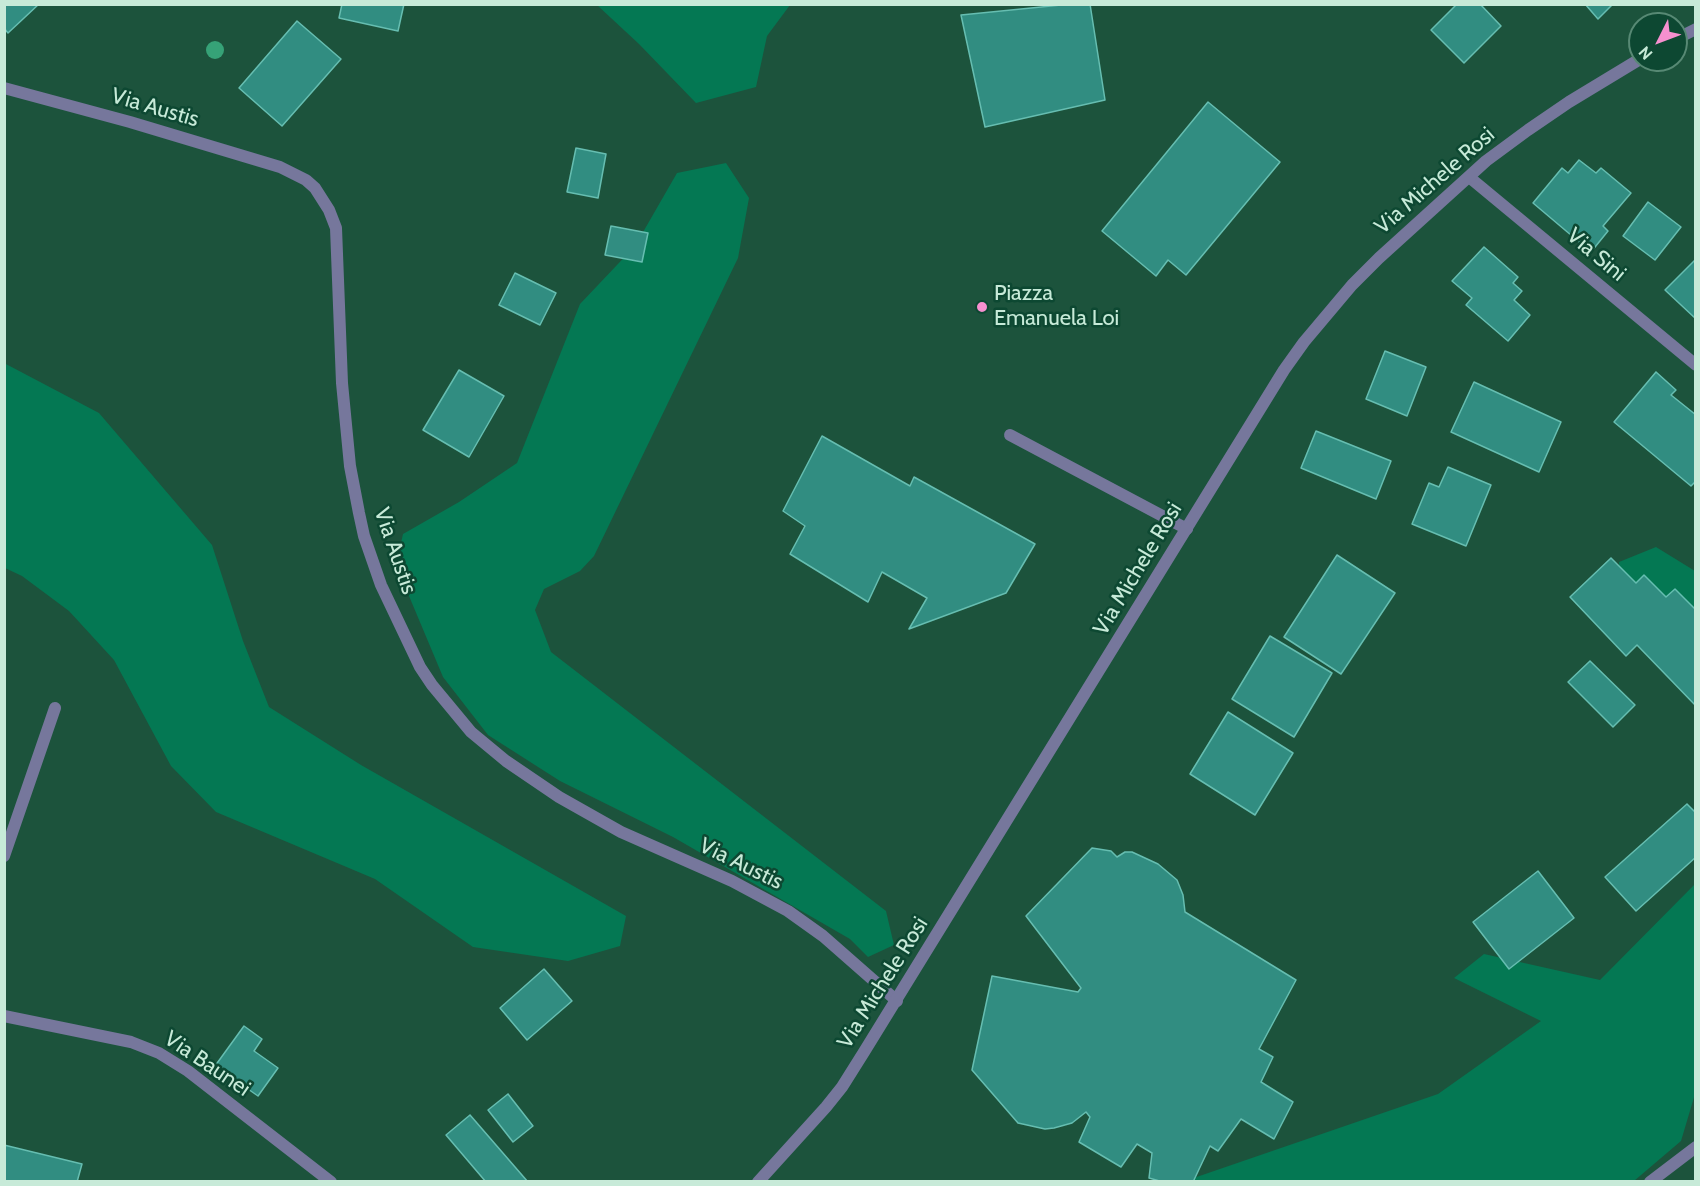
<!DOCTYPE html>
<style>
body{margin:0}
#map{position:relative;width:1700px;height:1186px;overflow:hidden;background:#1c533c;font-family:Cabin,sans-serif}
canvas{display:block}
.frame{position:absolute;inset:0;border:6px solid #c7ead8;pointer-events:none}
.north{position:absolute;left:1628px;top:12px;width:60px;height:60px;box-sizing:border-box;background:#0d4832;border:2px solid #578974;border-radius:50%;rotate:228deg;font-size:16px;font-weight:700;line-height:24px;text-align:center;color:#c7ead8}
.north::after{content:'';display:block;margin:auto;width:21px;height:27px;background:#f690cf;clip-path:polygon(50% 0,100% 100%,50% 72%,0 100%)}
</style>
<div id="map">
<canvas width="1700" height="1186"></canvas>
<div class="frame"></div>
<div class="north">N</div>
</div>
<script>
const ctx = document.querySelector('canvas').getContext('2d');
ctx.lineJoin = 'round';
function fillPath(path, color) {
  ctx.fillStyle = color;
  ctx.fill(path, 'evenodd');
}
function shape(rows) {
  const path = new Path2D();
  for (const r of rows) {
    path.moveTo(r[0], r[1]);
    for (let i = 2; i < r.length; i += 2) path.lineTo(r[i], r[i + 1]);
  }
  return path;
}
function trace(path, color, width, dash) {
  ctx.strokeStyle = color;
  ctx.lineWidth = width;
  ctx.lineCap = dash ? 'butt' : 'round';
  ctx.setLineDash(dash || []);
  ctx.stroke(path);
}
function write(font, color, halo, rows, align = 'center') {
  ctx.font = font + ' Cabin,sans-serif';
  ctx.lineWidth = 5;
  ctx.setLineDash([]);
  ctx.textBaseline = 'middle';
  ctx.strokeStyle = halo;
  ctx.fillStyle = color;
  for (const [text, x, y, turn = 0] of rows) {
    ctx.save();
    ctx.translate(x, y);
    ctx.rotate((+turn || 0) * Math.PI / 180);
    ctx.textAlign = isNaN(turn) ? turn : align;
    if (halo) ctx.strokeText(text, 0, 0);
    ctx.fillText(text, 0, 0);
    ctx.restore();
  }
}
const green = shape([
 [597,5,790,5,767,36,756,87,696,103,639,44],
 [726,163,749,198,738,258,594,556,580,571,544,589,535,610,551,652,886,911,894,945,868,957,850,939,673,837,560,781,488,735,443,677,396,565,403,534,459,502,517,463,580,304,635,246,677,173],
 [4,363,99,413,212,545,243,641,269,707,361,765,626,916,620,946,568,961,473,947,375,879,216,812,171,766,114,660,69,611,22,576,5,568],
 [1656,547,1695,571,1695,693,1621,625,1619,562],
 [1695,884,1695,1094,1681,1141,1634,1181,1182,1182,1438,1094,1541,1021,1454,978,1484,954,1600,980]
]);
const building = shape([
 [4,4,39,4,8,33,4,28,4,4],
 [342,4,404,4,398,31,339,18,342,4],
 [1071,4,1090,4,1105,100,985,127,961,15,1071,4],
 [1457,4,1480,4,1501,26,1464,63,1431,30,1457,4],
 [1585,4,1613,4,1598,19,1585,4],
 [297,21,341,59,282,126,239,88,297,21],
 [1208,102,1280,162,1186,275,1168,260,1156,276,1102,231,1208,102],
 [576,148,606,154,598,198,567,192,576,148],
 [1579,160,1596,173,1601,168,1631,193,1603,226,1608,231,1591,252,1533,203,1562,168,1568,173,1579,160],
 [1648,202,1681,227,1655,260,1623,236,1648,202],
 [611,226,648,233,642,262,605,255,611,226],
 [1484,247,1518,277,1513,283,1522,291,1514,300,1530,315,1508,341,1466,305,1472,298,1452,281,1484,247],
 [1696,259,1696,319,1665,290,1696,259],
 [515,273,556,293,540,325,499,305,515,273],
 [1385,351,1426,367,1407,416,1366,399,1385,351],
 [459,370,504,396,469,457,423,430,459,370],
 [1656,372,1676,390,1671,395,1696,415,1696,481,1691,486,1614,422,1656,372],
 [1474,382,1561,422,1539,472,1451,432,1474,382],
 [1316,431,1391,461,1376,499,1301,468,1316,431],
 [822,436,910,486,914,477,1035,544,1006,593,909,629,927,598,882,572,868,602,790,554,805,526,783,511,822,436],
 [1448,467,1491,485,1466,546,1412,524,1429,483,1439,487,1448,467],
 [1337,555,1395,593,1341,674,1284,637,1337,555],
 [1611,558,1636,583,1644,575,1666,597,1675,589,1696,610,1696,706,1637,645,1626,656,1570,597,1611,558],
 [1270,636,1332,673,1294,737,1232,699,1270,636],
 [1590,661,1635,705,1613,727,1568,682,1590,661],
 [1228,712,1293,753,1255,815,1190,774,1228,712],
 [1687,804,1696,813,1696,857,1636,911,1605,877,1687,804],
 [1092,848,1111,851,1117,857,1125,852,1132,852,1158,864,1177,880,1183,895,1185,912,1296,980,1259,1049,1273,1057,1261,1082,1293,1102,1274,1139,1241,1119,1218,1151,1210,1146,1193,1182,1163,1182,1149,1178,1152,1153,1137,1144,1121,1167,1079,1142,1090,1117,1086,1112,1072,1123,1054,1128,1045,1129,1018,1123,972,1070,992,976,1078,992,1081,988,1026,916,1092,848],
 [1538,871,1574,918,1509,969,1473,922,1538,871],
 [544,969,572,1001,527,1040,500,1008,544,969],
 [244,1026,262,1039,254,1051,278,1068,258,1096,215,1066,244,1026],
 [508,1094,533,1126,513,1142,488,1110,508,1094],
 [470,1115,528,1182,486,1182,446,1135,470,1115],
 [4,1145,82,1164,77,1182,4,1182,4,1145]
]);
const service = shape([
 [1010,435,1187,529]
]);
const minor = shape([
 [4,88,130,122,280,167,306,180,315,188,329,210,336,228,342,383,350,466,359,513,364,536,381,585,420,667,432,685,471,732,506,761,559,797,621,832,732,881,788,911,823,936,897,1001],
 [1469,177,1696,365],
 [4,856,55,708],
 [4,1016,131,1042,159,1053,188,1071,331,1182],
 [1650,1182,1696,1147]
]);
const tertiary = shape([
 [1676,39,1696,29],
 [758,1182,826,1107,842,1087,864,1052,1284,370,1304,342,1352,285,1379,258,1486,161,1528,130,1569,102,1640,59]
]);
const trees = [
 [215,50]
];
const markers = [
 [982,307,6,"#f690cf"]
];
const streetNames = [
 ["Via Austis",155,108,16],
 ["Via Michele Rosi",1435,181,-41],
 ["Via Sini",1596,255,40],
 ["Via Austis",395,551,71],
 ["Via Michele Rosi",1138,569,-59],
 ["Via Austis",741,864,26],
 ["Via Michele Rosi",883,983,-58],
 ["Via Baunei",207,1064,34]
];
const poiNames = [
 ["Piazza",994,294],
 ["Emanuela Loi",994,319]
];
fillPath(green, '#047853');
fillPath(building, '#318d81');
trace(building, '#66beb1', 1.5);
trace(service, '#76779c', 12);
trace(minor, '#76779c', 12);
trace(tertiary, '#76779c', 12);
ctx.fillStyle = '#36a277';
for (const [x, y] of trees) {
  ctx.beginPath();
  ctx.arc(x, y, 9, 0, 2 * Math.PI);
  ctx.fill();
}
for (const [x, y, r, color] of markers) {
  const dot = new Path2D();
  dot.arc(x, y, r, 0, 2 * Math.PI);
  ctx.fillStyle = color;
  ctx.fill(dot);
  trace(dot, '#0d4832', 2);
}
write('22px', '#c7ead8', '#0d4832', streetNames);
write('22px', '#c7ead8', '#0d4832', poiNames, 'left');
</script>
